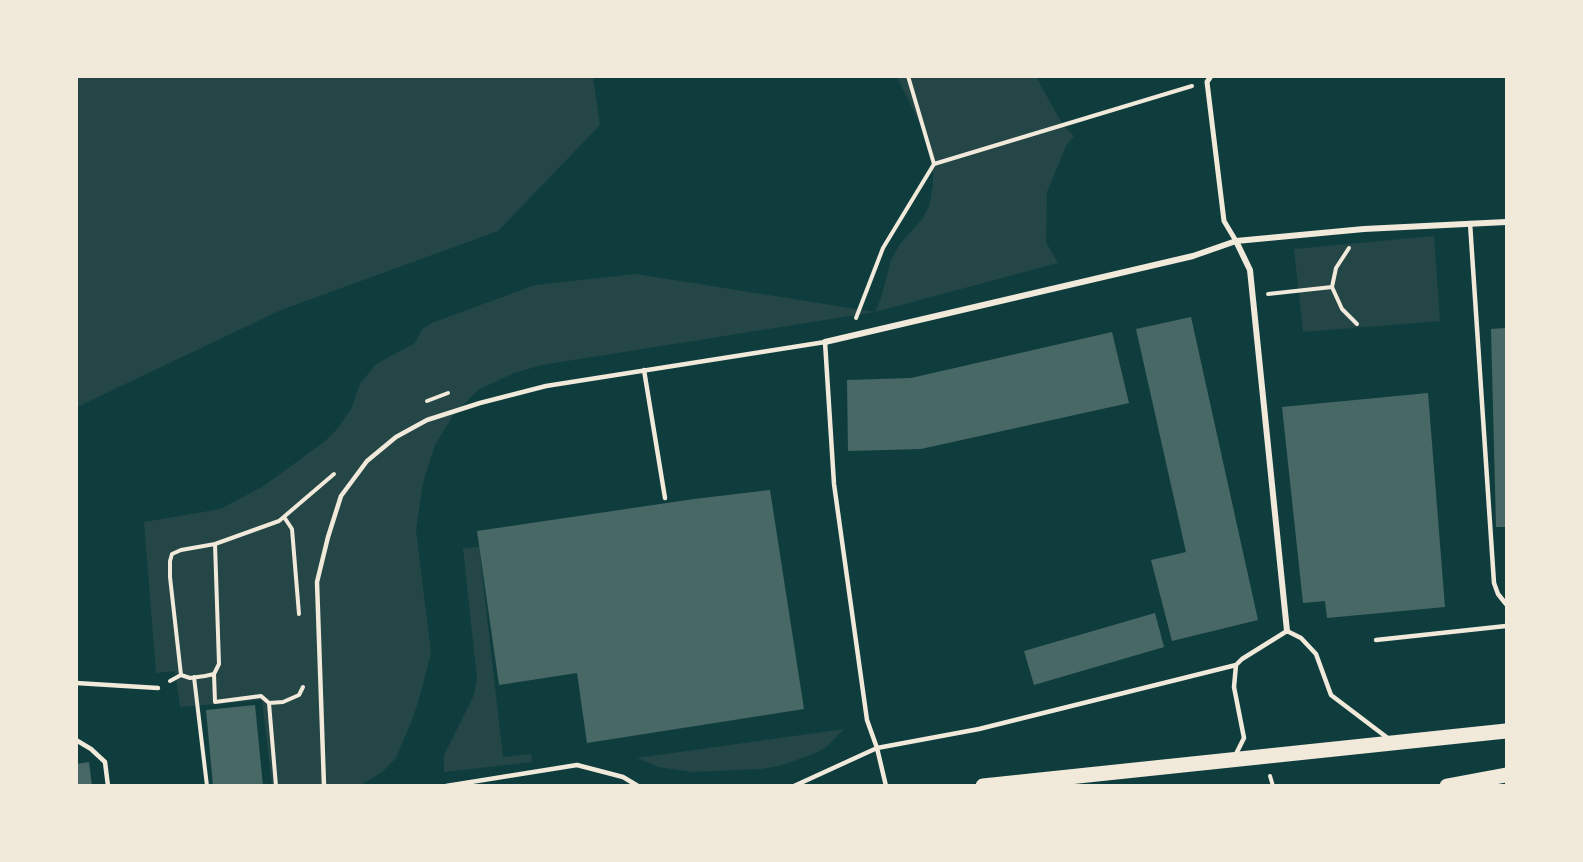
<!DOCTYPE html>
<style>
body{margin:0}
#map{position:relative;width:1583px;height:862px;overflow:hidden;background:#0f3d3e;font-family:Montserrat,sans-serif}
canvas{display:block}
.frame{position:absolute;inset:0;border:78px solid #f1e9da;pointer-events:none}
</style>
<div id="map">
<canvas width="1583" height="862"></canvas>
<div class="frame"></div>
</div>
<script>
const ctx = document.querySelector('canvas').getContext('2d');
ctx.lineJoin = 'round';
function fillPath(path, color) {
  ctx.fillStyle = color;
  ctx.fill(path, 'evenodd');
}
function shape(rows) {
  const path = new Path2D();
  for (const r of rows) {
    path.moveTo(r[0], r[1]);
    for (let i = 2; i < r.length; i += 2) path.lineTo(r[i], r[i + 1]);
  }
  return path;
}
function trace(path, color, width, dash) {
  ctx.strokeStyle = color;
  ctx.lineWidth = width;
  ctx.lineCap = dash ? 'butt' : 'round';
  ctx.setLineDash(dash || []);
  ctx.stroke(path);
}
const green = shape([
 [77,76,593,77,600,125,498,231,281,310,77,407],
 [897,77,1036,77,1063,125,1074,136,1066,146,1047,192,1046,242,1058,263,875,312,542,365,514,373,478,390,454,414,435,445,423,483,416,530,431,652,423,685,414,715,396,758,382,772,361,785,272,785,262,700,180,707,175,671,156,673,144,522,220,509,262,487,324,442,338,428,351,409,360,384,376,364,415,343,422,329,434,322,535,285,636,274,875,312,881,298,891,260,900,244,923,218,930,204,933,183,933,162,927,138],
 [1434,236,1440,321,1303,332,1294,249],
 [479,547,503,757,531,754,532,762,444,772,444,755,474,695,477,679,463,548],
 [844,729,825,748,811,755,779,766,760,769,693,772,658,767,637,758]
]);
const building = shape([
 [1191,317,1258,620,1172,641,1151,560,1186,552,1136,329],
 [1506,328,1506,527,1496,527,1491,329],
 [1112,332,1129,403,921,449,848,451,847,380,911,378],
 [1428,393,1445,607,1327,618,1325,601,1303,603,1282,407],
 [770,490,804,709,587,743,577,673,499,685,477,531,694,499],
 [1155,613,1164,647,1034,685,1024,651],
 [255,705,263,786,213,786,206,710],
 [89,762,92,786,76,786,76,764]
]);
const path = shape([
 [908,76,934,164],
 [1349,248,1336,268,1332,287,1342,309,1357,324],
 [1268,294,1332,287],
 [856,318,883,248,934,164,1192,86],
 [427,401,448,393],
 [284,517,292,529,299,614],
 [214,674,215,702,261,696,269,703,283,702,299,695,303,687],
 [181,675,190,678,205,676,214,674,219,664,215,544],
 [194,677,207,786],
 [170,681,181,675,170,577,170,561,172,554,181,550,215,544,279,521,334,474],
 [269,703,276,786],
 [1270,776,1273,786]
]);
const service = shape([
 [1470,223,1494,583,1498,594,1506,604],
 [644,370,665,498],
 [1376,640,1506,626],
 [76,683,158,688],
 [76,740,91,749,105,762,108,786],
 [1235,756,1244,738,1234,687,1236,665],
 [324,786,317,582,328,537,341,496,367,461,396,437,427,420,480,403,546,386,825,342,834,484,867,720,877,748,886,786],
 [446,786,577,765,623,777,638,786],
 [794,786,877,748,979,729,1236,665,1242,659,1287,631,1301,638,1316,654,1331,695,1389,739]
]);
const pedestrian = shape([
 [1211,76,1207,82,1224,221,1236,241]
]);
const minor = shape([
 [1236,241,1250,270,1287,631],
 [825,342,1193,256,1236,241,1364,229,1506,222]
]);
const primary = shape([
 [983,786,1506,731],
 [1447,786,1506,775]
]);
fillPath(green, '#244646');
fillPath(building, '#486865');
trace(path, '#f1e9da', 4);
trace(service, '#f1e9da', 4.5);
trace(pedestrian, '#f1e9da', 5);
trace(minor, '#f1e9da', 6);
trace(primary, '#f1e9da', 15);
</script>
